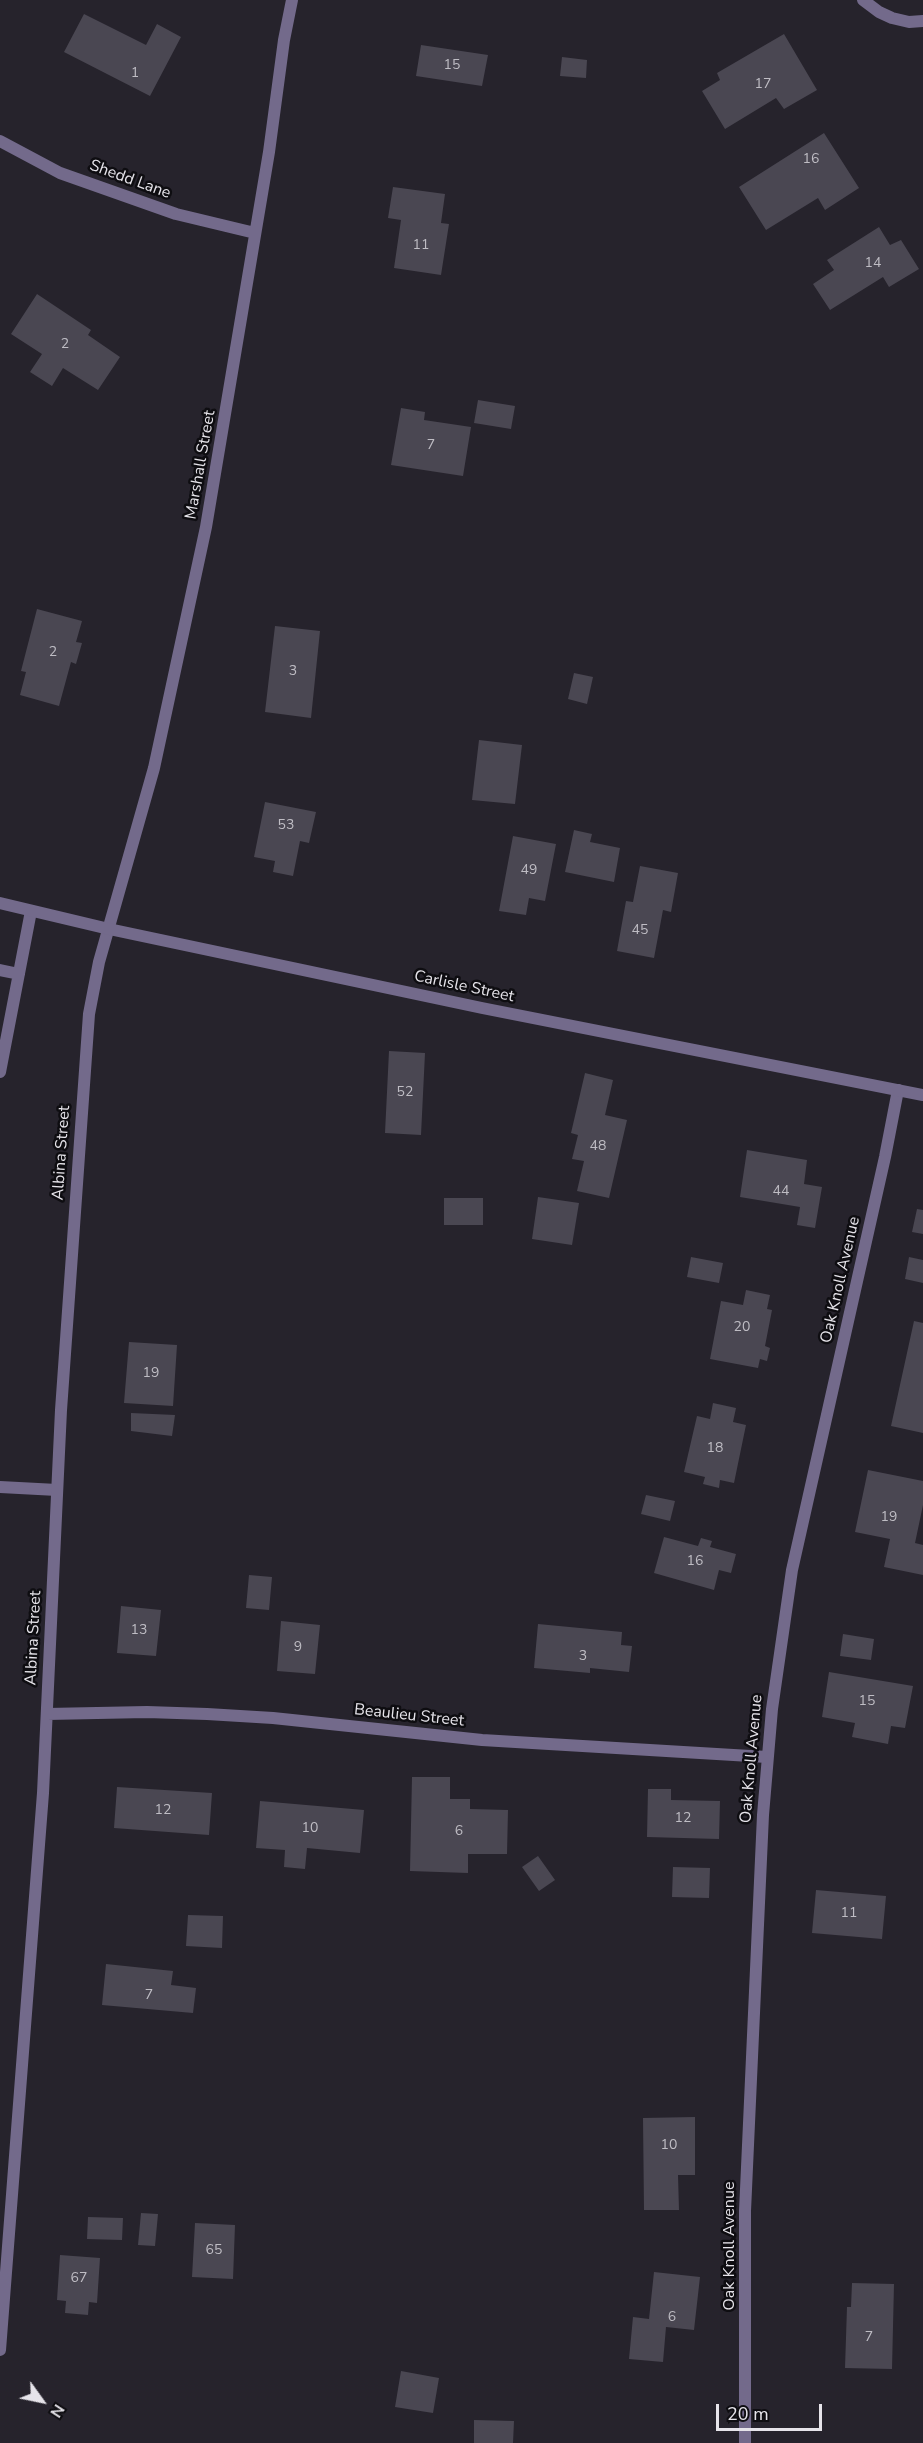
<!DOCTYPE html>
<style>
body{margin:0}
#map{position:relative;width:923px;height:2443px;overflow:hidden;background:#26232c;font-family:"Nunito Sans",sans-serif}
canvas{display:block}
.north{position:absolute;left:12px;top:2371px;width:60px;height:60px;-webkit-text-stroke:4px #0e0d11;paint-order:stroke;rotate:123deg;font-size:16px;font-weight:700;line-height:24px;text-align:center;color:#e6e4ea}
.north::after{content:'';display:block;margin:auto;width:21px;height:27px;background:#e6e4ea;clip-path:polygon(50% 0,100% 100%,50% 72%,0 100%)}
.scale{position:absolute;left:716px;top:2404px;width:106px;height:27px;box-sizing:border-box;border:3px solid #e6e4ea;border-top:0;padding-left:8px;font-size:18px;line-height:21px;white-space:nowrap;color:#e6e4ea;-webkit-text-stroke:4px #0e0d11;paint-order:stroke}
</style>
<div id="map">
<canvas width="923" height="2443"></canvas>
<div class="north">N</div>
<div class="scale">20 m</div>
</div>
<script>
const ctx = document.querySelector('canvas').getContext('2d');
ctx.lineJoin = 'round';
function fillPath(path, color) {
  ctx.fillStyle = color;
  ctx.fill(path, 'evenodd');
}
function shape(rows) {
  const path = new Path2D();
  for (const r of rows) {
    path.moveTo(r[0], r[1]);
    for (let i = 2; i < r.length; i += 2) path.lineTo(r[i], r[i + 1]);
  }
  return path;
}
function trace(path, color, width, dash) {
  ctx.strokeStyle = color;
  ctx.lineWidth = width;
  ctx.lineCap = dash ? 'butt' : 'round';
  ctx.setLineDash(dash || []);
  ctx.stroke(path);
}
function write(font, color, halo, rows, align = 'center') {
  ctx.font = font + ' "Nunito Sans",sans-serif';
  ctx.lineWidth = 5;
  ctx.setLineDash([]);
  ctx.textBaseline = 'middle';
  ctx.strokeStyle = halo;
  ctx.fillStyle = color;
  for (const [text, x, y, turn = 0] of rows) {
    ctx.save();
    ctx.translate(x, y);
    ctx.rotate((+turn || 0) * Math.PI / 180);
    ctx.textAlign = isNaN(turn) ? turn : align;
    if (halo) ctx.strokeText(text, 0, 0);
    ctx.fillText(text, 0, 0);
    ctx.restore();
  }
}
const building = shape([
 [84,14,146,45,157,24,181,37,150,96,64,52],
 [784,34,817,90,784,109,776,98,725,129,702,91,720,80,717,73],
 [421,45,488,55,482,86,416,76],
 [562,57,587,60,586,78,560,76],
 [824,133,859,188,825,210,818,198,766,230,739,187],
 [393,187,445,194,441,223,449,224,441,275,394,268,401,220,388,218],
 [879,227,890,245,901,240,919,269,889,287,883,277,830,310,813,284,834,270,827,260],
 [37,294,91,330,88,335,120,357,98,390,63,368,52,386,30,372,42,354,11,334],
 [478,400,515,406,511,429,474,423],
 [401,408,425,412,424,420,471,427,463,476,391,465],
 [37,609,82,621,76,642,82,643,76,664,71,662,59,706,20,695,26,672,21,671],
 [275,626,320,631,311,718,265,712],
 [574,673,593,677,587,704,568,699],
 [479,740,522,745,515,804,472,800],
 [265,802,316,812,309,843,300,841,293,876,273,872,275,861,254,857],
 [574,830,592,834,590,842,620,848,614,882,565,872],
 [513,836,556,844,545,901,529,898,526,915,499,911],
 [640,866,678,873,671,912,663,910,654,958,617,951,626,901,633,902],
 [389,1051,425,1053,421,1135,385,1133],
 [585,1073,613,1080,605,1115,627,1120,609,1198,577,1191,584,1161,572,1159,578,1135,571,1133],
 [747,1150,807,1160,804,1184,822,1187,815,1228,797,1225,800,1207,740,1197],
 [538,1197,579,1203,572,1245,532,1239],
 [444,1198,483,1198,483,1225,444,1225],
 [917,1209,923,1210,923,1234,912,1232],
 [691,1257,723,1263,719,1283,687,1277],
 [909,1257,923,1260,923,1283,905,1279],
 [746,1290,770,1295,767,1309,772,1310,765,1346,770,1348,767,1361,760,1359,758,1368,710,1359,721,1301,743,1305],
 [914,1321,923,1323,923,1433,891,1426],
 [129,1342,177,1345,173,1406,124,1403],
 [713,1403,736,1408,733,1422,746,1425,734,1483,720,1480,719,1488,703,1484,705,1477,684,1472,697,1416,710,1419],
 [131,1413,175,1415,172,1436,131,1431],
 [868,1470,923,1481,923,1505,915,1543,923,1545,923,1575,884,1567,890,1539,855,1532],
 [646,1495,675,1501,670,1521,641,1514],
 [664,1537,698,1546,701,1538,712,1541,710,1547,736,1554,731,1573,719,1570,714,1590,654,1573],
 [249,1575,272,1577,269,1610,246,1608],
 [121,1606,161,1610,156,1656,117,1653],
 [281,1621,320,1625,315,1674,277,1671],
 [538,1624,622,1632,621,1645,632,1646,629,1672,590,1668,590,1673,534,1668],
 [843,1634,874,1639,871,1660,840,1656],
 [829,1672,913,1686,905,1728,891,1726,888,1744,852,1737,855,1723,822,1717],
 [412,1777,450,1777,450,1799,470,1799,470,1809,508,1810,507,1854,468,1854,468,1873,410,1871],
 [117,1787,212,1793,209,1835,114,1828],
 [648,1789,671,1789,671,1800,720,1801,719,1839,647,1837],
 [260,1801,364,1810,360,1853,307,1848,305,1869,284,1867,285,1850,256,1848],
 [538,1856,555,1880,539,1891,522,1867],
 [673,1867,710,1868,709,1898,672,1897],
 [816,1890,886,1896,882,1939,812,1933],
 [188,1915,223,1916,222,1948,186,1946],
 [106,1964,173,1971,171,1985,196,1988,193,2013,102,2005],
 [695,2117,695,2175,678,2175,679,2210,644,2210,643,2118],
 [141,2213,158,2214,155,2246,138,2245],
 [88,2217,123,2218,122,2240,87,2239],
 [195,2223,235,2225,233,2279,192,2277],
 [60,2255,100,2258,97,2303,89,2302,88,2315,65,2313,66,2301,57,2300],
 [654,2272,700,2277,694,2330,666,2327,663,2362,629,2359,633,2317,649,2319],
 [852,2283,894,2284,892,2369,845,2368,847,2307,851,2307],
 [401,2371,439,2378,433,2413,395,2407],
 [474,2420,514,2421,513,2443,474,2443]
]);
const service = shape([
 [0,970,19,974],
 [0,1072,31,911],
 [0,1487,57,1490]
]);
const minor = shape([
 [863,0,879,12,892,18,909,22,923,21],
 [0,141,60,173,176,214,255,233],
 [47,1714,147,1712,207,1714,273,1718,482,1740,767,1757],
 [0,2350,43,1793,61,1410,89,1014,99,962,154,768,206,527,269,152,284,40,292,0],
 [745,2443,745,2211,763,1815,772,1709,792,1570,885,1157,898,1090]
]);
const tertiary = shape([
 [0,903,109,929,482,1008,923,1095]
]);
const numberNames = [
 ["15",452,66],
 ["1",135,74],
 ["17",763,85],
 ["16",811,160],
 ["11",421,246],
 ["14",873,264],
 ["2",65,345],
 ["7",431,446],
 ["2",53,653],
 ["3",293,672],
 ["53",286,826],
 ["49",529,871],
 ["45",640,931],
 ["52",405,1093],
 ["48",598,1147],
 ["44",781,1192],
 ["20",742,1328],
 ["19",151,1374],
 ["18",715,1449],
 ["19",889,1518],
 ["16",695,1562],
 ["13",139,1631],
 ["9",298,1648],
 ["3",583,1657],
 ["15",867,1702],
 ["12",163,1811],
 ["12",683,1819],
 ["10",310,1829],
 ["6",459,1832],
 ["11",849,1914],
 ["7",149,1996],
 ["10",669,2146],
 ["65",214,2251],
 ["67",79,2279],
 ["6",672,2318],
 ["7",869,2338]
];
const streetNames = [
 ["Shedd Lane",130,180,20],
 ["Marshall Street",201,465,-80],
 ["Carlisle Street",464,987,12],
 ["Albina Street",62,1153,-86],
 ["Oak Knoll Avenue",841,1280,-77],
 ["Albina Street",34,1638,-87],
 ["Beaulieu Street",409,1716,6],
 ["Oak Knoll Avenue",752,1759,-85],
 ["Oak Knoll Avenue",730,2246,-90]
];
fillPath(building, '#4a4752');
trace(service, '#736a8b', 12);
trace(minor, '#736a8b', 12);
trace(tertiary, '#736a8b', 12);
write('14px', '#bfbdc4', null, numberNames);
write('16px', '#e6e4ea', '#0e0d11', streetNames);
</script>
